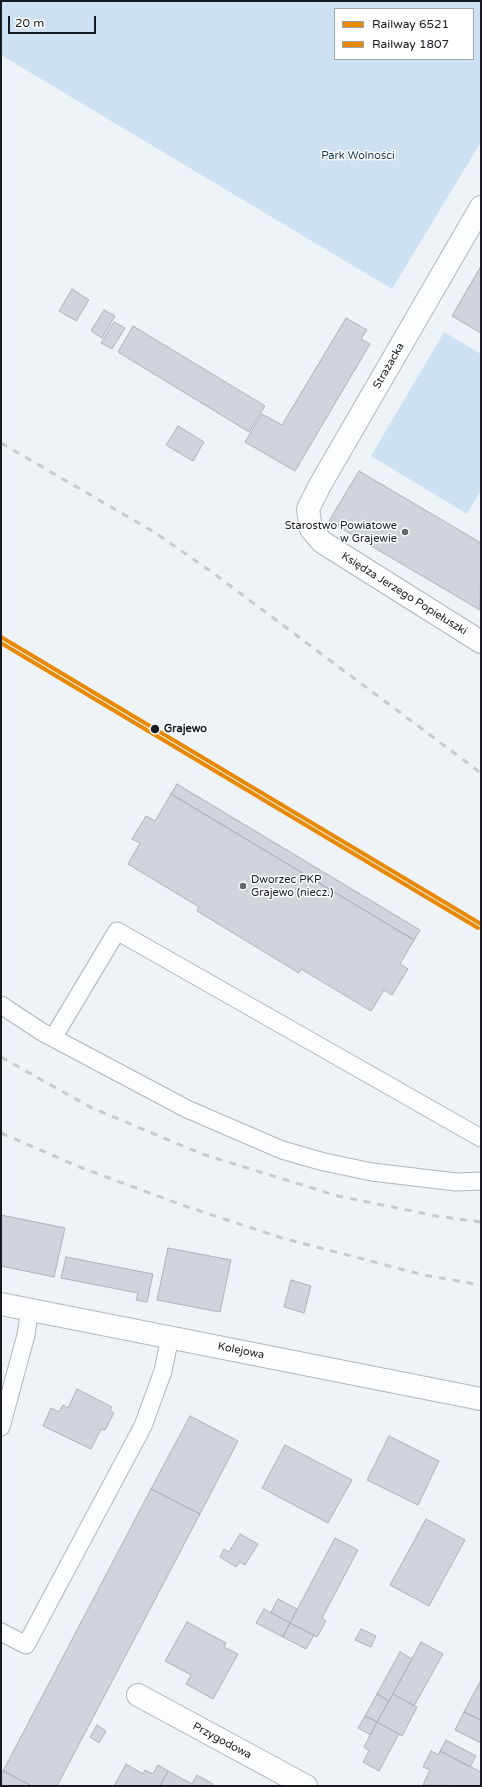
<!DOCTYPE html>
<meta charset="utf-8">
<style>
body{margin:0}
#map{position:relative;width:482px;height:1787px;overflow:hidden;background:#eef3f8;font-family:"Varela Round",sans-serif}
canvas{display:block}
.frame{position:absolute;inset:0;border:2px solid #151b20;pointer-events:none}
.legend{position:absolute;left:334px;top:8px;width:140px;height:52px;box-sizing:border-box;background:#fff;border:1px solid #a1a4a6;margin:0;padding:5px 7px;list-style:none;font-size:12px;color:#151b20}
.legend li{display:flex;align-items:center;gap:8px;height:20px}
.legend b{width:20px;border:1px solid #a1a4a6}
.scale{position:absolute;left:8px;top:16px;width:88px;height:18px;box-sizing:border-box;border:2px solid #151b20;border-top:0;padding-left:5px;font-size:12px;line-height:14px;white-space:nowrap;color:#151b20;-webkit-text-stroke:3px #fff;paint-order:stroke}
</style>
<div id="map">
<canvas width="482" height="1787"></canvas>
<div class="frame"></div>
<ul class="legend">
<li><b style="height:5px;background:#e88903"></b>Railway 6521</li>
<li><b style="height:5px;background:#e88903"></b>Railway 1807</li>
</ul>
<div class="scale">20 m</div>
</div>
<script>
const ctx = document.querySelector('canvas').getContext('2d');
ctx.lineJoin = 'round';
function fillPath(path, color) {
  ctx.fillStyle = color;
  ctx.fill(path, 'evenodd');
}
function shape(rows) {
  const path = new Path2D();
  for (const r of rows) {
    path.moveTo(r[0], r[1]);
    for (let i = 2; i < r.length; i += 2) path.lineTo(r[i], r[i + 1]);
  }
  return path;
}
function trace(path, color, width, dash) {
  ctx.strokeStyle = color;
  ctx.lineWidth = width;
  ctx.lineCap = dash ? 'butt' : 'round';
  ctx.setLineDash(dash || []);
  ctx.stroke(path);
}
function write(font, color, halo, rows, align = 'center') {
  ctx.font = font + ' "Varela Round",sans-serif';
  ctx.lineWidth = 3;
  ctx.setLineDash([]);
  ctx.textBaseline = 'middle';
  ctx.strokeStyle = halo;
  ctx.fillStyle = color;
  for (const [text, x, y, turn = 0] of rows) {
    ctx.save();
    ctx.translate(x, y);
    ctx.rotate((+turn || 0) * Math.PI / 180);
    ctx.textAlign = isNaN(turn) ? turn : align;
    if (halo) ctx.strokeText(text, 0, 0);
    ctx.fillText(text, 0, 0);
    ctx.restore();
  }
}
const green = shape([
 [1,1,481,1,481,142,392,289,1,55],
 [335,9,473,9,473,59,335,59],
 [444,332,481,354,481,490,467,514,371,456]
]);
const building = shape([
 [481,266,481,333,452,316,481,266],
 [72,289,89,300,76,321,59,311,72,289],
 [104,310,115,316,102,338,91,331,104,310],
 [346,318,367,330,361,339,370,344,295,471,245,442,262,414,282,425,346,318],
 [114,322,125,328,112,349,101,343,114,322],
 [133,326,265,406,249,432,118,352,133,326],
 [178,426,204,442,193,461,166,445,178,426],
 [359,471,481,543,480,610,329,521,359,471],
 [177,784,420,930,414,940,171,794,177,784],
 [171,794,414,940,400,964,408,969,392,995,384,990,371,1011,301,969,299,973,197,911,199,907,128,864,140,843,132,839,146,816,155,821,171,794],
 [1,1215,65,1228,54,1277,1,1266,1,1215],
 [168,1248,231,1260,220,1312,157,1300,168,1248],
 [66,1257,153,1274,147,1302,136,1300,138,1293,61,1278,66,1257],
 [291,1280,311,1286,304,1313,284,1307,291,1280],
 [77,1389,112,1407,110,1410,114,1413,105,1430,101,1429,91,1449,43,1426,51,1408,59,1412,63,1405,68,1408,77,1389],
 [190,1416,238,1441,200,1514,151,1489,190,1416],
 [389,1436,439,1461,418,1505,367,1480,389,1436],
 [285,1445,352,1480,328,1523,262,1488,285,1445],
 [151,1489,200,1514,57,1786,32,1786,3,1771,151,1489],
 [426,1519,465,1540,429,1606,390,1585,426,1519],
 [240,1534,258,1544,245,1565,240,1562,236,1567,220,1557,224,1549,229,1552,240,1534],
 [335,1538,358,1550,322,1618,326,1621,317,1637,290,1623,335,1538],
 [278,1599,297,1609,290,1623,271,1612,278,1599],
 [264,1609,290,1623,283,1637,256,1623,264,1609],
 [187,1622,226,1643,224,1647,238,1654,213,1699,186,1684,191,1675,165,1661,187,1622],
 [290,1623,314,1635,306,1649,283,1637,290,1623],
 [361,1629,376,1636,371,1647,355,1640,361,1629],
 [421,1642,443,1654,414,1706,393,1694,421,1642],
 [400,1652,412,1659,389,1701,377,1694,400,1652],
 [481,1680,481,1720,464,1712,481,1680],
 [377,1694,389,1701,377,1722,365,1716,377,1694],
 [393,1694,417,1707,402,1736,377,1722,393,1694],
 [464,1712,481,1720,481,1743,455,1730,464,1712],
 [365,1716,377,1722,371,1735,358,1728,365,1716],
 [377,1722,399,1734,379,1771,363,1762,369,1751,364,1747,377,1722],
 [97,1725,106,1731,99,1743,90,1737,97,1725],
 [446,1740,476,1756,470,1767,440,1751,446,1740],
 [431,1751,439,1755,440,1751,481,1772,481,1786,423,1785,430,1770,423,1767,431,1751],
 [126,1764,143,1774,145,1770,153,1774,158,1765,168,1771,160,1786,114,1786,126,1764],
 [1,1771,3,1771,32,1786,1,1786,1,1771],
 [168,1771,192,1784,197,1775,213,1784,211,1786,160,1786,168,1771]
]);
const service = shape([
 [1,1005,42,1032,187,1109,282,1150,324,1162,372,1172,456,1182,481,1181],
 [53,1038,117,931,481,1138],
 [1,1427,26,1335,30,1308],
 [1,1632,26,1645,143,1426,163,1371,170,1337]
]);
const minor = shape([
 [481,207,320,485,308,509,311,529,322,542,481,642],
 [1,1304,481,1399],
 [138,1695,306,1786]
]);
const rail = shape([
 [1,443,154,532,213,573,481,773],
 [1,1057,90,1107,202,1154,338,1196,436,1216,481,1222],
 [1,1133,82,1168,182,1205,282,1238,424,1275,481,1285]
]);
const rail1 = shape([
 [1,637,481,924]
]);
const rail2 = shape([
 [1,643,478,928]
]);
const markers = [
 [405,532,4,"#61676c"],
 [155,729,5,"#151b20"],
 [243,886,4,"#61676c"]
];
const parkNames = [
 ["Park Wolności",358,156]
];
const streetNames = [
 ["Strażacka",389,366,-60],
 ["Księdza Jerzego Popiełuszki",404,594,32],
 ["Kolejowa",241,1351,11],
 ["Przygodowa",222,1741,28]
];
const poiNames = [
 ["Starostwo Powiatowe",397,526],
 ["w Grajewie",397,539],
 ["Dworzec PKP",251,880,"left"],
 ["Grajewo (niecz.)",251,893,"left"]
];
const stopNames = [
 ["Grajewo",164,729]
];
fillPath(green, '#cde1f2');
fillPath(building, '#cfd5da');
trace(building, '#adb2b7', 1);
trace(service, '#b0b5ba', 19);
trace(minor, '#b0b5ba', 24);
trace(service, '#fcfdfe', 17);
trace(minor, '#fcfdfe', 22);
trace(rail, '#c9cacc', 3, [7, 7]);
trace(rail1, '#e88903', 4);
trace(rail2, '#e88903', 4);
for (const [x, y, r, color] of markers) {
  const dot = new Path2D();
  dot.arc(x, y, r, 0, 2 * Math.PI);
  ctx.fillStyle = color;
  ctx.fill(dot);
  trace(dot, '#fff', 1.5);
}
write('11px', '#133752', '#fff', parkNames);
write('11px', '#151b20', '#fff', streetNames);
write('11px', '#151b20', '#fff', poiNames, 'right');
write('bold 11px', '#151b20', '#fff', stopNames, 'left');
</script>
